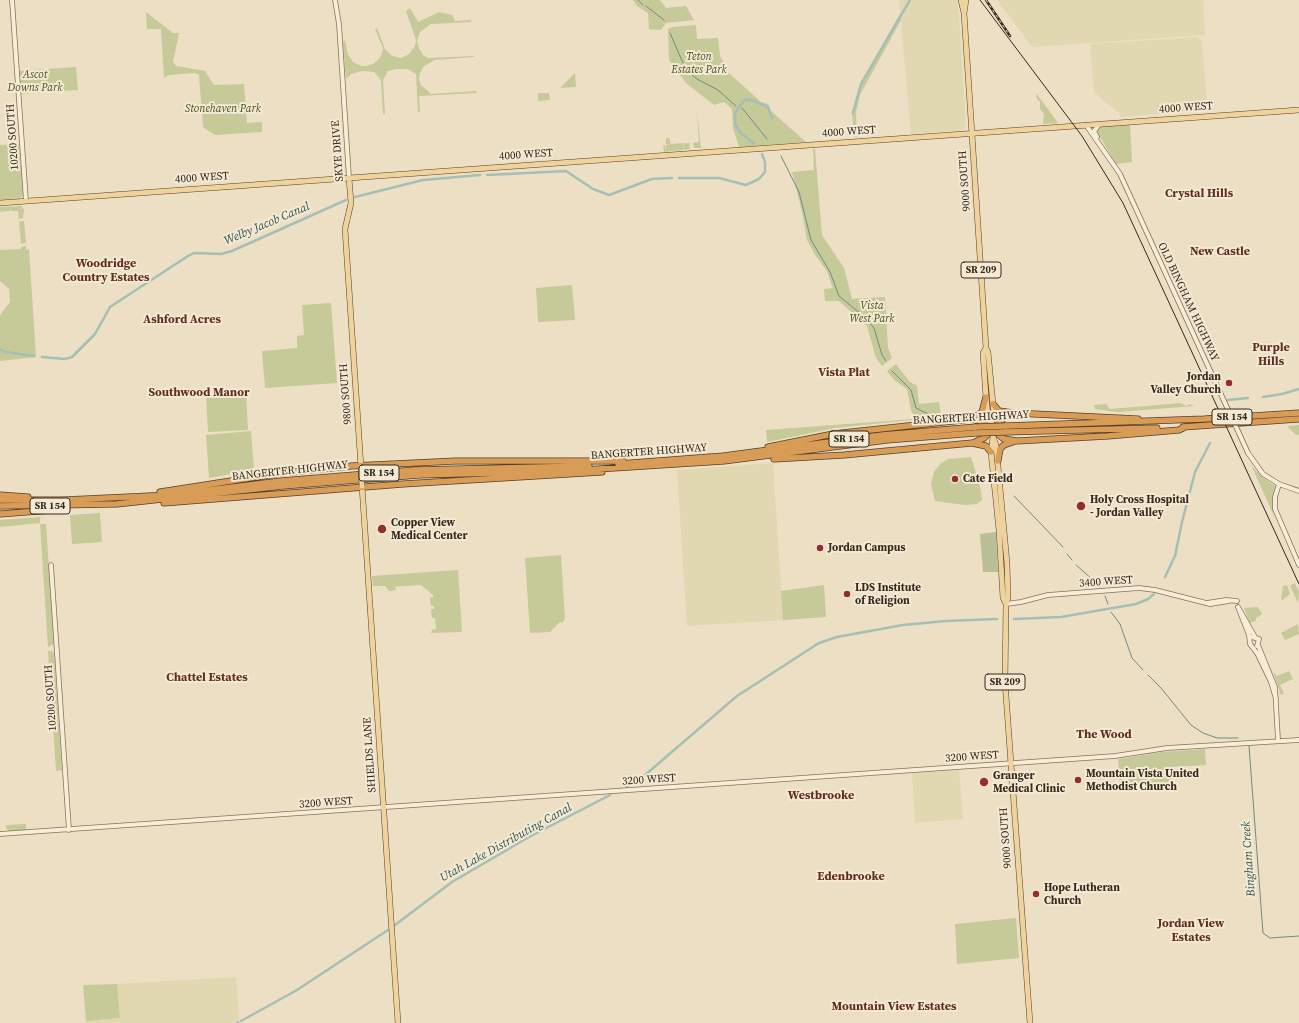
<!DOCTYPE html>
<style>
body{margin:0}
canvas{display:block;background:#ecdfc3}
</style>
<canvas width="1299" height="1023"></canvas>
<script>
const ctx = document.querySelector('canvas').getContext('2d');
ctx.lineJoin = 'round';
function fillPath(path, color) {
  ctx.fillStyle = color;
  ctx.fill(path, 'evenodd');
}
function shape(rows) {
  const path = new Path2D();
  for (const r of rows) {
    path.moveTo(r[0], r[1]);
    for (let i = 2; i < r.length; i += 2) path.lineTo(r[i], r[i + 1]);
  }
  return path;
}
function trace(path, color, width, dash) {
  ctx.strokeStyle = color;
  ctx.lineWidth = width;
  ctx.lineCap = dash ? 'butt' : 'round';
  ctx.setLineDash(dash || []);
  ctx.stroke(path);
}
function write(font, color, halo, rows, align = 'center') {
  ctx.font = font + ' "Source Serif 4",serif';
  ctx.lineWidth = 4;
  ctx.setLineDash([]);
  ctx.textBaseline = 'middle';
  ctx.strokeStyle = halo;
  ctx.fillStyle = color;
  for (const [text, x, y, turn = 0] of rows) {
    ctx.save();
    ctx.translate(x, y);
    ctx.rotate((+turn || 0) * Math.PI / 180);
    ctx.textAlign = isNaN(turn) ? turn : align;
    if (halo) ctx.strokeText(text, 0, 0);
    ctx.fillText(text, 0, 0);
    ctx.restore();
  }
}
const farmland = shape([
 [899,0,958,0,966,126,963,130,911,134],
 [997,0,1203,0,1205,35,1032,47],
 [1197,37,1202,41,1207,105,1202,110,1120,117,1119,111,1117,112,1094,92,1090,44],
 [773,463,783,620,687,626,677,470],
 [959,770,963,819,915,823,912,773],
 [236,977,239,1019,233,1023,86,1023,86,1021,120,1018,117,984]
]);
const green = shape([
 [633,0,660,0,666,8,686,6,694,20,666,23,661,30,649,29,648,13,637,6],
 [410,8,418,22,439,12,452,15,455,21,471,20,471,22,431,24,420,32,417,41,419,48,423,55,428,58,474,56,474,57,435,60,424,66,420,73,419,79,421,85,431,94,476,91,477,93,419,96,420,112,418,112,416,74,408,69,396,69,388,71,383,80,385,114,383,114,381,80,374,72,362,71,351,74,346,79,343,42,345,40,348,55,353,62,361,66,366,66,373,64,379,59,382,53,383,48,375,29,377,28,385,49,392,56,401,58,409,54,415,46,416,40,406,11],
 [146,12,173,33,179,33,173,62,176,66,205,71,214,85,244,84,247,123,262,122,262,132,215,135,203,127,199,75,195,73,169,75,164,78,161,29,147,29],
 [900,14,901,20,860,95,856,112,857,137,854,137,852,112,860,84],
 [696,25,697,39,718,38,720,56,729,73,761,102,768,104,770,110,806,142,739,147,733,128,732,109,724,102,714,105,686,83,669,60,668,29,673,27],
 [76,67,78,90,21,94,19,71],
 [575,73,576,87,560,88],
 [538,93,549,93,550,100,538,101],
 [1036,93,1058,123,1043,124,1044,114,1040,109,1040,101,1037,100],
 [697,111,701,148,694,148,693,143,699,142],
 [1130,124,1132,162,1116,164,1096,130,1100,127],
 [666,138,669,138,671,144,683,143,684,150,684,143,689,143,690,149,664,152,663,145,665,145,666,151,666,145,669,144,666,144],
 [19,144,23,195,20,198,0,200,0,145],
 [813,149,815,149,822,235,844,268,852,299,885,297,888,348,892,358,882,366,876,358,867,326,839,301,825,301,824,289,833,288,832,286,827,271,815,255,807,240,802,212,792,172,814,170],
 [21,206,24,209,23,218,17,219,19,218,18,211,11,211,10,207,10,211,4,211,3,214,3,211,0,212,0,207],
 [24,221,26,243,19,244,21,243,19,222,17,222],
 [26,246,26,250,29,249,36,357,0,361,0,315,10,302,9,289,0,281,0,250,21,249,21,247],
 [572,285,575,320,538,322,536,288],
 [331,303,337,383,265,388,262,351,297,348,297,336,304,335,302,305],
 [896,364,910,382,917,386,919,404,939,402,941,417,835,428,767,442,766,430,915,419,911,410,907,389,894,380,887,371],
 [246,392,248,430,208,432,206,396,207,395],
 [1181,403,1186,406,1190,404,1194,406,1119,412,1095,409,1094,405,1106,404,1110,409],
 [1299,425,1299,435,1295,434,1287,426],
 [251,431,254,470,209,478,206,435],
 [971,457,980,486,982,500,977,504,965,505,935,501,931,484,934,472,940,464,948,459],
 [1251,465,1262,477,1275,486,1272,503,1274,516],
 [100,513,102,542,72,544,70,515],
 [40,517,40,523,0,527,0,520],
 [40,524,46,524,54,644,48,647],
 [561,555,565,619,562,623,560,622,550,632,530,633,525,558],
 [458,570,462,632,431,633,432,630,436,629,435,618,432,618,431,609,434,609,434,606,431,606,430,597,433,597,433,595,421,585,391,587,395,587,396,590,391,591,389,591,385,586,373,586,372,576],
 [1295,583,1299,592,1298,603,1290,586],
 [824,585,826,617,783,620,781,591],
 [1287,585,1290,594,1281,601,1283,586],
 [1258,607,1262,614,1256,618,1256,621,1250,623,1244,608],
 [1298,624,1299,634,1285,640,1281,633],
 [48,651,53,651,54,654,62,770,56,771],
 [1289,671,1293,679,1280,685,1284,694,1281,695,1273,672,1277,676],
 [1205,749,1206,765,1170,767,1171,783,1120,787,1118,759,1162,752],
 [26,824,26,830,9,831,6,828,6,825],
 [1016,918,1019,958,957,964,955,924],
 [117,984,120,1018,86,1021,83,985]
]);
const cemetery = shape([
 [996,532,998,572,983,572,980,534]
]);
const stream = shape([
 [638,0,643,5],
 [646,6,664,20],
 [670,33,686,70,697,79,718,90,736,106],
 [742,108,767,139],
 [781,156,799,192,811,240,830,272,839,296,861,314,874,328,882,355,886,361],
 [892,371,911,390,916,408,928,414],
 [1014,496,1063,547],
 [1067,554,1072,560],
 [1076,565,1100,586],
 [1105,596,1108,604],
 [1111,612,1120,624,1132,658,1143,670],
 [1148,675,1161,688,1191,725,1203,733,1217,738,1238,738],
 [1249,746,1263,933,1270,938,1299,936]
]);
const canal = shape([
 [853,113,861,84,910,0],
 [754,144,740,132,735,124,735,114,739,107,745,100,751,100,768,107,772,118],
 [487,175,566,171,593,189,609,195,652,179,672,178],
 [679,178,719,178,746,185,759,179,765,172,765,162,762,154],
 [355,197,423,180,480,175],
 [0,349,5,352,34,356],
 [42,357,65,359,72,357,95,334,110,307,188,256,194,253,221,254,232,251,346,200],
 [1263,397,1282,394,1299,389],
 [1228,400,1248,398],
 [1165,577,1175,556,1182,522,1195,472,1210,443],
 [1014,619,1061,617,1136,604,1148,599,1154,594],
 [626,787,645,775,737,696,819,643,837,637,903,625,946,621,997,619],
 [395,925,452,882,529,837,610,795],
 [241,1021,297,990,388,930],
 [237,1023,238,1022]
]);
const minor = shape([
 [12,0,26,201],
 [335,0,339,24,349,178],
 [1086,125,1120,174,1230,414],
 [1097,137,1094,131,1099,125],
 [1238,431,1248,453,1263,474,1279,484,1299,491],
 [1279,484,1275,497,1275,509,1299,565],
 [51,565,69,830],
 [1207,603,1226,600,1237,601],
 [1006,604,1021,602,1048,595,1139,588,1155,590,1210,604,1229,601],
 [1238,607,1249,635,1250,644,1257,653,1271,682,1276,699],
 [1238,607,1255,637],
 [1252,637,1259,639,1257,646],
 [1258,645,1275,687,1278,740],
 [0,834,1115,756,1167,748,1299,740]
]);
const major = shape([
 [961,0,964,13,986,348,988,352,994,415,991,423,993,437,996,445,1007,563,1008,598,1006,604,1005,682,1030,1023],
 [964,13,966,0],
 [349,178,351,203,345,229,361,467],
 [0,203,1299,110],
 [986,348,983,353,986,397,988,416,991,423],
 [993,437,991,452,999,530,1003,598,1006,604],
 [362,486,398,1023]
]);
const highway = shape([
 [993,404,999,411,1014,413,1138,419],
 [971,416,977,416,982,412,986,397],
 [1005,426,1204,419,1299,413],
 [1183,427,1299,419],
 [1005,432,1157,428],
 [973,443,984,438,1005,417,1013,413],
 [768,447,833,434,972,419,983,422,1004,439,1017,441,1108,436,1179,430,1185,427],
 [774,459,844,455,972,443,986,446,991,452],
 [998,461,1000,449,1004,445,1013,442],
 [618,464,723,456,883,435,976,427],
 [160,492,282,473,351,466,456,461,623,461],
 [0,495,28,497],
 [0,500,64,500,170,495,281,481,415,470,589,466],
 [164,503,403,484,602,472],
 [0,506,117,504,283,486,419,475,567,471,724,461,887,440,976,433],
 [0,514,66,509]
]);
const tram = shape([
 [980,0,1082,136,1123,203,1299,584]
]);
const rail = shape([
 [986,0,1010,36]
]);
const minorBridge = shape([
 [1230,414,1238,431]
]);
const majorBridge = shape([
 [361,467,362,486]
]);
const highwayBridge = shape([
 [976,427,1005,426],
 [976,433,1005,432]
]);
const markers = [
 [1229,383,4,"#922d30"],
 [955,479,4,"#922d30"],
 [1081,506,5,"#922d30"],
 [382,529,5,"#922d30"],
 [820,548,4,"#922d30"],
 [847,594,4,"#922d30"],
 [1078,780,4,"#922d30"],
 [984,782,5,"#922d30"],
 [1036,894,4,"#922d30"]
];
const shields = [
 [981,270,40],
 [1232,417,40],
 [849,439,40],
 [379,473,40],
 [50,506,40],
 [1005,682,40]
];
const shieldNames = [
 ["SR 209",981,270],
 ["SR 154",1232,417],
 ["SR 154",849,439],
 ["SR 154",379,473],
 ["SR 154",50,506],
 ["SR 209",1005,682]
];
const parkNames = [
 ["Teton",699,57],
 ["Estates Park",699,70],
 ["Ascot",35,75],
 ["Downs Park",35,88],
 ["Stonehaven Park",223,109],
 ["Vista",872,306],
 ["West Park",872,319]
];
const streetNames = [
 ["4000 WEST",1186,108,-4],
 ["4000 WEST",849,132,-4],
 ["10200 SOUTH",13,137,-94],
 ["SKYE DRIVE",338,151,-94],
 ["4000 WEST",526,155,-4],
 ["4000 WEST",202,178,-4],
 ["9000 SOUTH",965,181,-94],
 ["OLD BINGHAM HIGHWAY",1188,302,65],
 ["9800 SOUTH",346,394,-94],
 ["BANGERTER HIGHWAY",971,418,-3],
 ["BANGERTER HIGHWAY",649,452,-4],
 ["BANGERTER HIGHWAY",290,471,-6],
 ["3400 WEST",1106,582,-4],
 ["10200 SOUTH",51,698,-94],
 ["SHIELDS LANE",370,755,-94],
 ["3200 WEST",972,757,-4],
 ["3200 WEST",649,780,-4],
 ["3200 WEST",326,803,-4],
 ["9000 SOUTH",1006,838,-94]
];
const poiNames = [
 ["Jordan",1221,377,"right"],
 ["Valley Church",1221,390,"right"],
 ["Cate Field",963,479],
 ["Holy Cross Hospital",1090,500],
 ["- Jordan Valley",1090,513],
 ["Copper View",391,523],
 ["Medical Center",391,536],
 ["Jordan Campus",828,548],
 ["LDS Institute",855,588],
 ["of Religion",855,601],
 ["Mountain Vista United",1086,774],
 ["Methodist Church",1086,787],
 ["Granger",993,776],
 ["Medical Clinic",993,789],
 ["Hope Lutheran",1044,888],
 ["Church",1044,901]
];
const neighbourhoodNames = [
 ["Crystal Hills",1199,194],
 ["New Castle",1220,252],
 ["Woodridge",106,264],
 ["Country Estates",106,278],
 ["Ashford Acres",182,320],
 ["Purple",1271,348],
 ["Hills",1271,362],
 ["Vista Plat",844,373],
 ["Southwood Manor",199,393],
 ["Chattel Estates",207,678],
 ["The Wood",1104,735],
 ["Westbrooke",821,796],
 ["Edenbrooke",851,877],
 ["Jordan View",1191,924],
 ["Estates",1191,938],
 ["Mountain View Estates",894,1007]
];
const waterNames = [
 ["Welby Jacob Canal",267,224,-23],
 ["Utah Lake Distributing Canal",506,843,-29],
 ["Bingham Creek",1249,859,-94]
];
fillPath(farmland, '#e1d8b1');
fillPath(green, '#c5ca98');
fillPath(cemetery, '#bbbf97');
trace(stream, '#6d8d84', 1);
trace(canal, '#a5bfb7', 2.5);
trace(minor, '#86715b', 5.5);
trace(major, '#543f2f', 6);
trace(highway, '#543f2f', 7);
trace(minor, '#f7edd6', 4);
trace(major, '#eed39d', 5);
trace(highway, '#d89c57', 5.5);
trace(tram, '#36291e', 1);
trace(rail, '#36291e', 2.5);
trace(rail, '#f4e9d3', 1, [3]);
trace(minorBridge, '#86715b', 5.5, []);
trace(majorBridge, '#543f2f', 6, []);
trace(highwayBridge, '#543f2f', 7, []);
trace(minorBridge, '#f7edd6', 4);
trace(majorBridge, '#eed39d', 5);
trace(highwayBridge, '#d89c57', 5.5);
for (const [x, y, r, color] of markers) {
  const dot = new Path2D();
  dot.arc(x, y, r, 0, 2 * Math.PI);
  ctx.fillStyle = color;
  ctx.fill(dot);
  trace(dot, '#f4e9d3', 1.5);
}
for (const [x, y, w] of shields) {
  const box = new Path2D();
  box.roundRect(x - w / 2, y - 8, w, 16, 3);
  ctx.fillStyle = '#f4e9d3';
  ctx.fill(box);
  trace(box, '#36291e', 1);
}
write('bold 10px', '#36291e', null, shieldNames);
write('italic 11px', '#485226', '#f4e9d3', parkNames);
write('11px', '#36291e', '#f4e9d3', streetNames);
write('bold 11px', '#36291e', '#f4e9d3', poiNames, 'left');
write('bold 12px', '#612c1f', '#f4e9d3', neighbourhoodNames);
write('italic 12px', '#2e5552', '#f4e9d3', waterNames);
</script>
